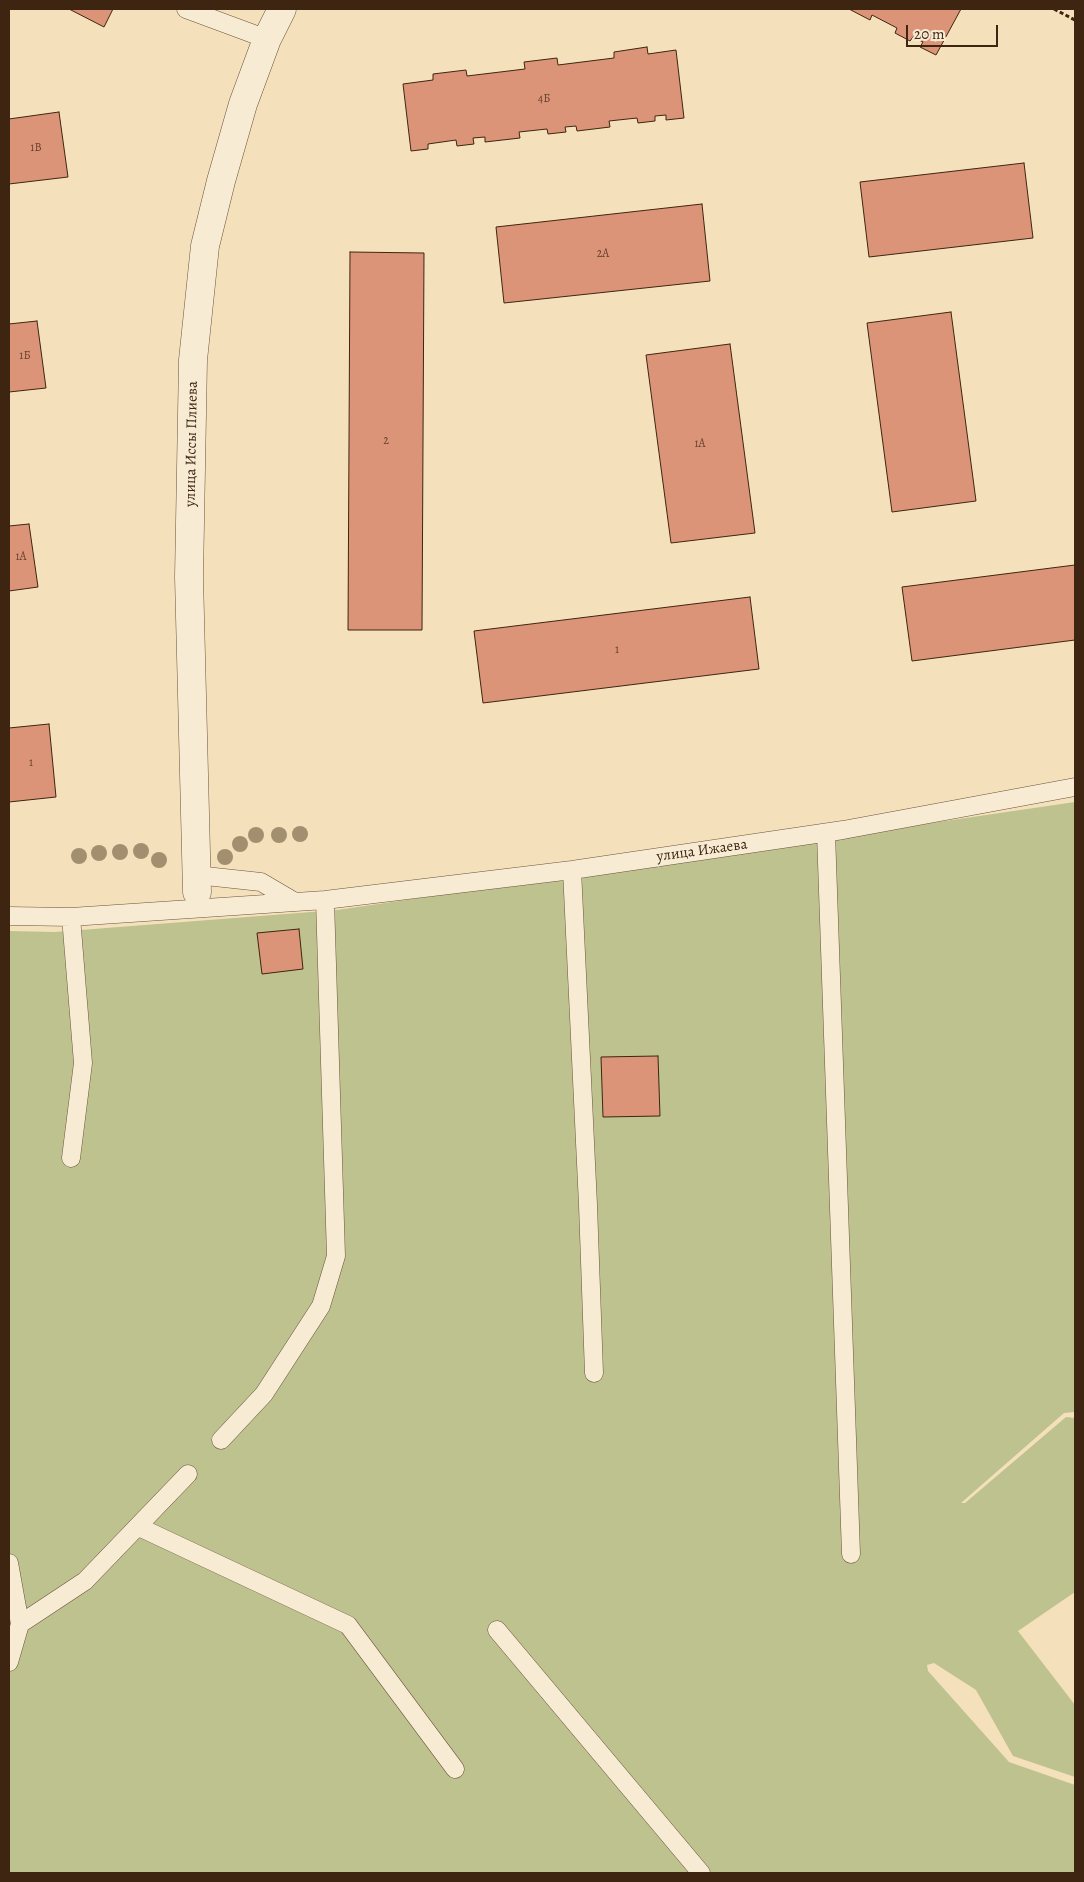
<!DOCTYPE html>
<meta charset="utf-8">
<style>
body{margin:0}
#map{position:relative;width:1084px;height:1882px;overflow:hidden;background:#f5e0bc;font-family:Alegreya,serif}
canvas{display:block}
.frame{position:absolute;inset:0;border:10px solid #3d2511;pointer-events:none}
.scale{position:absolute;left:906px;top:25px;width:92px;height:22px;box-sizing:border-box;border:2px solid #3d2511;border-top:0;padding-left:6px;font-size:15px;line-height:18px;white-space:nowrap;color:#3d2511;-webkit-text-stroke:4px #f8ebd3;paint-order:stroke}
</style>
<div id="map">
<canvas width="1084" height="1882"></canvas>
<div class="frame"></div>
<div class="scale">20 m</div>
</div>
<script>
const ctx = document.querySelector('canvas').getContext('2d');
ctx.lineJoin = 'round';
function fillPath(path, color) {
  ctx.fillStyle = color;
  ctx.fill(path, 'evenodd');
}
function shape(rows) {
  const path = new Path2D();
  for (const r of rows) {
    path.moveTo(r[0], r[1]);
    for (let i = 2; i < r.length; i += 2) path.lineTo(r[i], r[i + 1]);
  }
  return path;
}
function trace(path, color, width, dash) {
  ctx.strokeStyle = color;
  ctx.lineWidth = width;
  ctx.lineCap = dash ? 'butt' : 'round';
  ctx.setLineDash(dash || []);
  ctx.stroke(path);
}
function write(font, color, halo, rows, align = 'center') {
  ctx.font = font + ' Alegreya,serif';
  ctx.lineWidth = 4;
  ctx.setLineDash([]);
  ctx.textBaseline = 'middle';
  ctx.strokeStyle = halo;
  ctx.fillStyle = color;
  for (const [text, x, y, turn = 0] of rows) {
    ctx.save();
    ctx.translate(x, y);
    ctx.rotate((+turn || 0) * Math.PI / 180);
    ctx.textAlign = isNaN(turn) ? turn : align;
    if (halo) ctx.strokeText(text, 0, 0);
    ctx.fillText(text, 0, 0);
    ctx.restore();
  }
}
const green = shape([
 [1075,802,1075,1412,1064,1413,961,1503,965,1503,1066,1417,1075,1418,1075,1592,1018,1631,1075,1705,1075,1777,1013,1756,976,1690,934,1663,927,1665,928,1671,1009,1762,1075,1785,1075,1873,9,1873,9,931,55,932,337,910]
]);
const building = shape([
 [69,9,113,9,104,27,69,9],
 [849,9,961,9,936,55,920,47,923,42,913,37,910,41,895,33,897,28,872,15,870,20,849,9],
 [647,47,648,54,676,50,684,118,666,120,666,115,655,116,655,121,638,123,637,118,609,121,610,127,577,131,576,126,565,127,566,132,548,134,547,129,519,132,520,138,485,142,485,137,473,138,474,144,457,146,456,140,428,144,428,149,411,151,403,84,433,80,433,74,466,70,467,76,525,69,524,62,557,58,558,65,614,58,614,52,647,47],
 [59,112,68,177,9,184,9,119,59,112],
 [1024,163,1033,238,869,257,860,182,1024,163],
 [702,204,710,281,504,303,496,227,702,204],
 [350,252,424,253,422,630,348,630,350,252],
 [951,312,976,501,892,512,867,323,951,312],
 [37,321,46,388,9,392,9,324,37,321],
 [730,344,755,533,671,543,646,355,730,344],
 [29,524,38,587,9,591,9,526,29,524],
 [1075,565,1075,640,912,661,902,587,1075,565],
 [750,597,759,669,483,703,474,631,750,597],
 [49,724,56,797,9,802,9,728,49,724],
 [299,929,303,969,262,974,257,933,299,929],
 [658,1056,660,1116,603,1117,601,1057,658,1056]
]);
const path = shape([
 [1054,9,1075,20]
]);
const service = shape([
 [186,9,267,39],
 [826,833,851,1554],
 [572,870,588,1205,594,1373],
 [196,875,261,882,295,902],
 [9,916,71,917,325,900,572,870,843,830,1075,787],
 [71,917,83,1063,71,1158],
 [221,1440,264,1394,321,1306,336,1256,325,900],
 [139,1527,348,1625,455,1769],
 [9,1563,20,1624],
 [497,1630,701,1873],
 [9,1662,20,1624,85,1581,188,1474]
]);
const minor = shape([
 [197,892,189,577,193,360,205,246,221,181,243,104,267,39,282,9]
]);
const trees = [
 [300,834],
 [256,835],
 [279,835],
 [240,844],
 [141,851],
 [120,852],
 [99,853],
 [79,856],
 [225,857],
 [159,860]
];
const numberNames = [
 ["4Б",544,99],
 ["1В",36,148],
 ["2А",603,254],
 ["1Б",25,356],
 ["2",386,441],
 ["1А",700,444],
 ["1А",21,557],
 ["1",617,650],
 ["1",31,763]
];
const streetNames = [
 ["улица Иссы Плиева",192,444,-89],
 ["улица Ижаева",702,851,-8]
];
fillPath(green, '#bdc28f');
fillPath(building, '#dc9478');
trace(building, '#3d2511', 1);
trace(service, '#6b543c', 19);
trace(minor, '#6b543c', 29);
trace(path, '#3d2511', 3, [4, 2.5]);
trace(service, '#f8ebd3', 18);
trace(minor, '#f8ebd3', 28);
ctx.fillStyle = '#a18f6f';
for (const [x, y] of trees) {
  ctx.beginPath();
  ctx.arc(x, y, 8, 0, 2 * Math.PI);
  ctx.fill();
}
write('12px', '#65412b', null, numberNames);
write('15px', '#3d2511', '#f8ebd3', streetNames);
</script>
